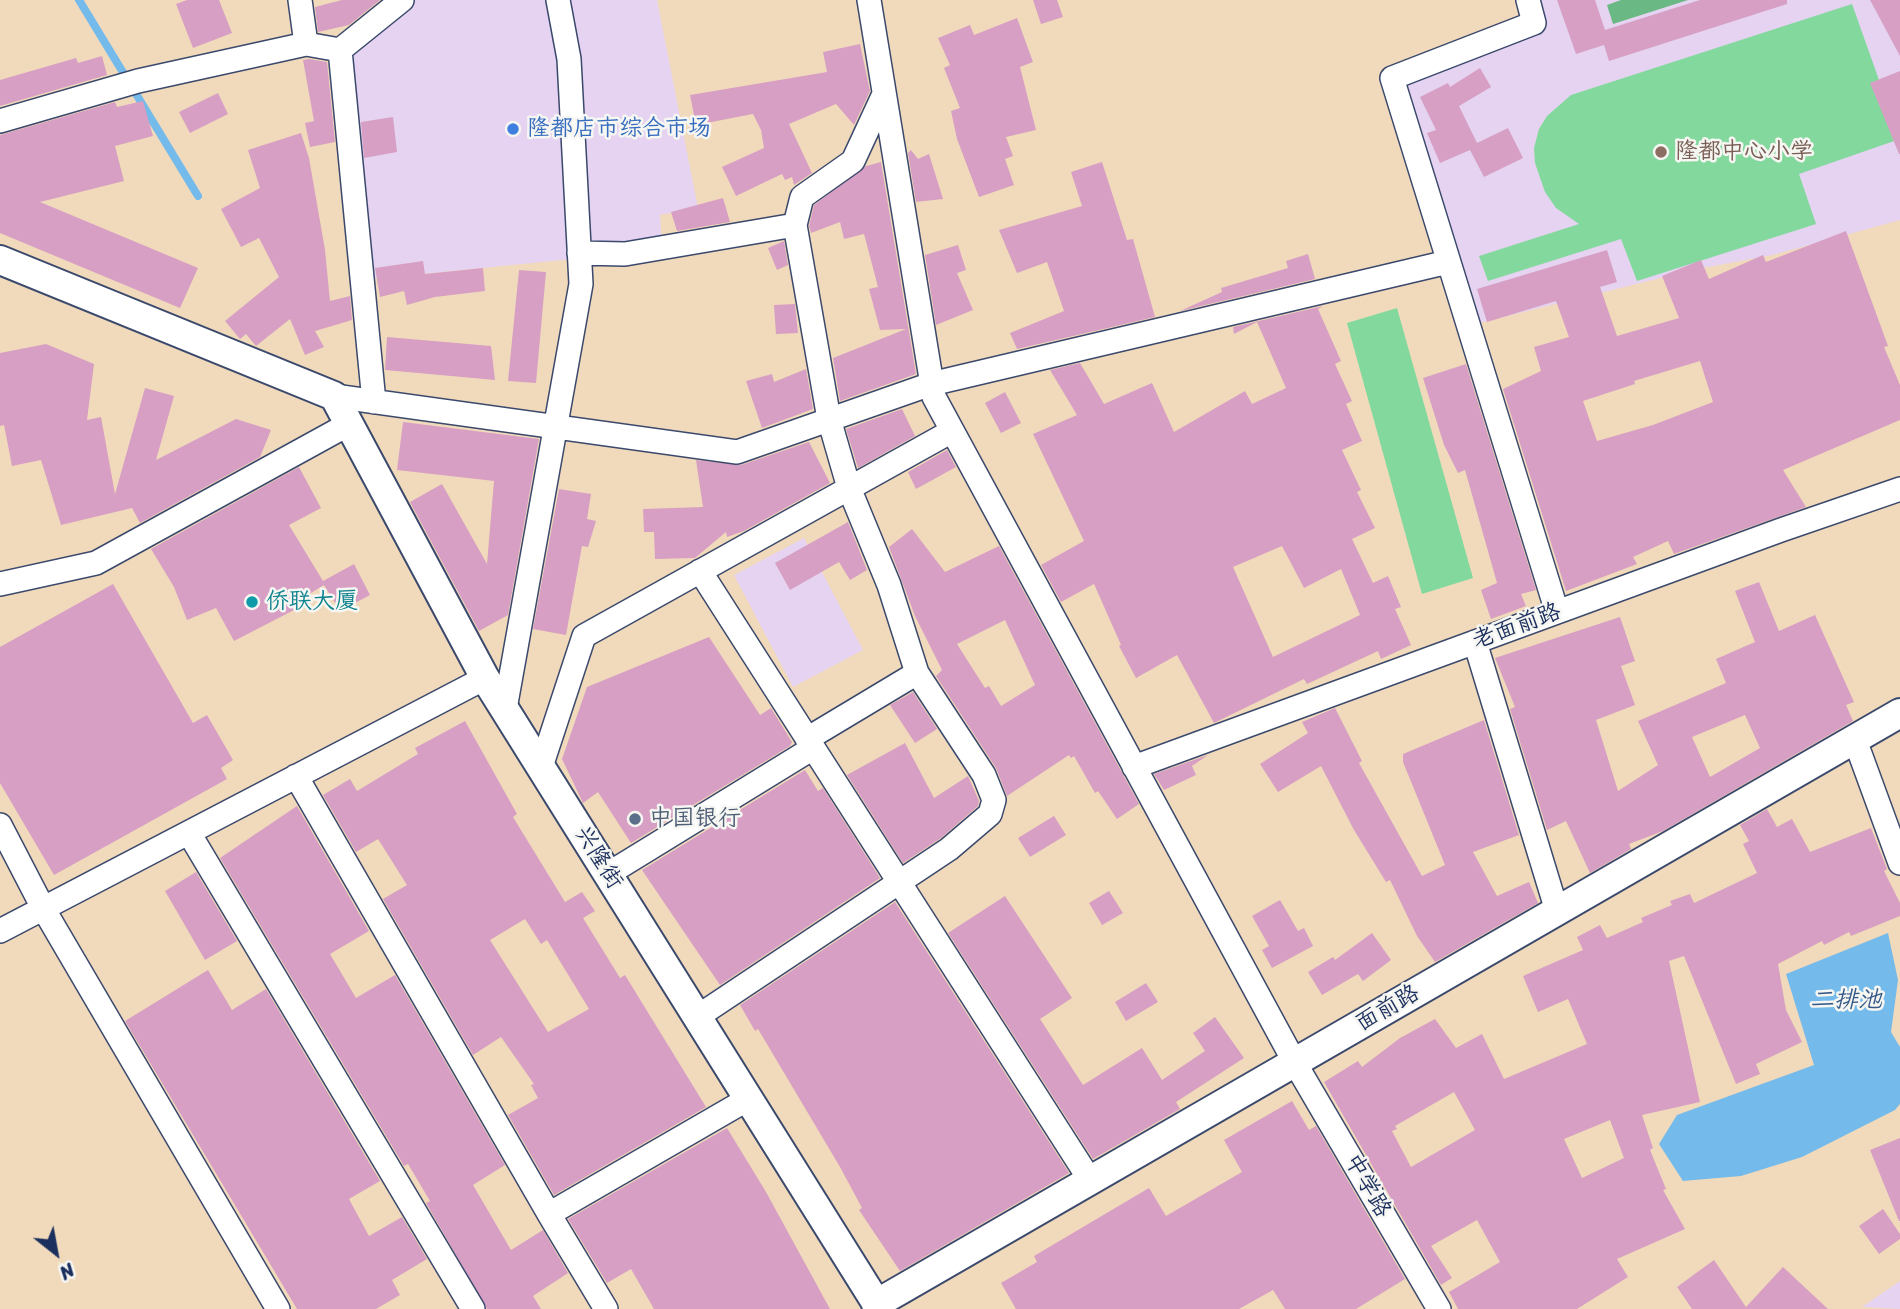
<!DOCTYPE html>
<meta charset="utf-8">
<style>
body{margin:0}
#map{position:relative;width:1900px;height:1309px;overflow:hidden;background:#f1dabb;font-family:Sriracha,sans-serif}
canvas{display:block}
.north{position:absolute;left:21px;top:1218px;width:70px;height:70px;-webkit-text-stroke:5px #f6f6f2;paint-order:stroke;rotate:149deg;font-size:19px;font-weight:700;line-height:28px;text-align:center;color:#1b2f5e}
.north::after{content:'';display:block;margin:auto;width:24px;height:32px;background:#1b2f5e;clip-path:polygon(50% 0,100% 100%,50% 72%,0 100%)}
</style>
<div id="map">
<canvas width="1900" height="1309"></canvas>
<div class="north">N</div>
</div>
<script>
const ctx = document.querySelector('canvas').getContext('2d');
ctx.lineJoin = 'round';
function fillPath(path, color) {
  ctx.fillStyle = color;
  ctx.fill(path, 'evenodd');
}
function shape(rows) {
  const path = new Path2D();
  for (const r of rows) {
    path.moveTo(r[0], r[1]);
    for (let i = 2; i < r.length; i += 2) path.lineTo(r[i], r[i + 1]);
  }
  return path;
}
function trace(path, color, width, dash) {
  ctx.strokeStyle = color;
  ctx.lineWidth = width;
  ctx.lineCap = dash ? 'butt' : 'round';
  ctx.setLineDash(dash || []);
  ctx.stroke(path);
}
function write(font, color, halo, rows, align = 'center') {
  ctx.font = font + ' Sriracha,"LXGW WenKai TC",sans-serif';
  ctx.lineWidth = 5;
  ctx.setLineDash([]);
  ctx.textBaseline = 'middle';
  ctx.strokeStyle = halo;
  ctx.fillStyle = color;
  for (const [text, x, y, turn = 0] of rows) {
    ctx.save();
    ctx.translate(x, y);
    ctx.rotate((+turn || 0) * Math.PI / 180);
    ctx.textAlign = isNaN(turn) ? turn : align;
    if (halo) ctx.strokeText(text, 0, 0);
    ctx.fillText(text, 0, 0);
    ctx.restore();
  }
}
const built = shape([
 [403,0,657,0,698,208,660,215,662,250,352,281,340,50],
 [1527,0,1900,0,1900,220,1773,255,1697,269,1475,324,1402,83,1536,33],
 [804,538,863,650,793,687,734,575],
 [1900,1281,1900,1309,1862,1307]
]);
const green = shape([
 [1852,4,1900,139,1799,174,1816,224,1637,281,1621,239,1488,281,1479,256,1579,224,1556,208,1545,192,1535,163,1534,148,1539,129,1547,116,1571,95],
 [1397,308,1473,578,1422,594,1347,323]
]);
const forest = shape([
 [1621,0,1688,0,1613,24,1607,5]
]);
const water = shape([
 [1888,933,1898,980,1891,1032,1900,1047,1900,1104,1895,1110,1802,1157,1741,1176,1683,1181,1659,1144,1677,1115,1814,1065,1786,974]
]);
const stream = shape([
 [79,0,198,196]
]);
const building = shape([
 [187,0,219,0,232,33,193,48,176,4],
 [342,0,380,0,349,25,318,32,315,7],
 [1033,0,1057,0,1063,17,1041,24],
 [1557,0,1595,0,1605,30,1700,0,1787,0,1787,4,1609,61,1604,45,1576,54],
 [1870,0,1900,0,1900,56],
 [1017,18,1033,62,1020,67,1036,130,1006,137,1013,156,1005,159,1014,185,979,197,957,139,951,111,960,108,944,68,950,65,938,38,970,25,974,35],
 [860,44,870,91,854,125,836,104,789,124,812,173,794,185,792,177,785,180,782,174,736,196,722,167,764,148,761,130,753,114,696,125,690,95,827,72,823,52],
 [102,56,107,75,0,106,0,80,76,58,78,63],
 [309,59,327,62,335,142,310,147,305,123,314,121,303,60],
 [1480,68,1491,87,1459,106,1477,143,1508,128,1523,158,1484,177,1470,150,1440,163,1427,133,1436,130,1420,97,1448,83,1450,87],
 [1900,71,1900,154,1899,154,1870,83],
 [218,93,228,114,190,133,179,112],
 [143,101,153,136,115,146,124,181,40,202,198,268,180,308,0,233,0,135,115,102,117,107],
 [393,117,397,152,364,158,361,122],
 [301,133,309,158,325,250,330,301,350,296,352,320,315,331,324,347,305,355,290,319,256,346,246,334,240,339,225,321,279,277,259,238,241,247,221,209,260,188,248,150],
 [911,150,918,159,929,154,943,199,916,202,908,153],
 [881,162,916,374,840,401,833,358,906,329,880,330,869,289,878,287,864,234,844,239,840,222,811,233,809,226,814,205,866,166],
 [1102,162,1127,240,1133,239,1155,317,1017,349,1010,333,1064,311,1047,262,1017,273,999,230,1082,206,1071,172],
 [723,198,730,222,677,231,671,212],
 [1846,231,1888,346,1884,347,1900,385,1900,420,1783,470,1806,507,1674,554,1668,541,1633,557,1637,564,1566,591,1503,389,1541,371,1534,347,1569,337,1556,301,1487,322,1477,289,1607,250,1617,282,1600,287,1617,336,1679,318,1662,276,1701,260,1709,279,1763,255,1766,262],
 [1700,361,1713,402,1653,425,1597,441,1583,401,1635,384,1634,381],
 [784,241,788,265,777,270,768,248],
 [958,245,966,270,957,273,973,310,936,325,925,255],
 [1308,254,1315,279,1180,311,1222,292,1221,288,1288,268,1286,261],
 [423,261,425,274,483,268,485,291,435,297,407,305,404,291,380,297,375,268],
 [519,270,546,272,536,383,508,381],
 [795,304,798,333,776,334,774,305],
 [1323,306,1318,309,1341,361,1335,364,1352,401,1346,404,1362,441,1342,450,1361,490,1357,492,1375,528,1352,539,1373,583,1388,576,1401,607,1395,609,1411,645,1381,659,1378,651,1307,684,1304,679,1214,723,1177,655,1136,678,1119,646,1121,645,1094,584,1061,602,1041,565,1084,541,1033,434,1077,415,1050,370,1080,363,1104,404,1152,383,1174,432,1245,391,1252,404,1286,388,1257,322,1234,334,1233,327],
 [1282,546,1304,588,1341,569,1360,615,1273,657,1233,567],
 [387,337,491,346,495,380,385,370],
 [46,344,94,364,87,420,101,417,115,494,145,388,174,396,156,460,236,419,271,430,260,457,140,523,132,508,61,525,41,460,12,466,4,425,0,426,0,353],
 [1466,364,1536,590,1521,594,1526,606,1491,619,1481,590,1497,583,1465,470,1458,473,1444,445,1423,378],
 [806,369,813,409,762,428,746,381,772,374,774,382],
 [1005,392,1021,423,1001,433,985,403],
 [902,409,915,436,858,468,846,429],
 [403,422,539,439,508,615,479,631,410,502,442,484,487,564,494,481,397,470],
 [809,442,830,483,744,531,727,537,726,532,695,558,655,559,654,532,644,532,643,509,703,507,696,460,741,465],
 [947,450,956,467,916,489,908,472],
 [299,467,321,508,289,525,323,581,354,564,370,595,340,611,324,585,291,605,294,610,234,641,216,608,187,620,174,587,151,549],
 [559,489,591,494,587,519,596,521,588,547,582,546,566,635,533,629],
 [848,522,867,570,850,580,839,562,790,590,775,563],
 [912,529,945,572,999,546,1139,804,1117,819,1098,791,1095,793,1074,756,1071,758,1069,755,1007,796,996,768,936,676,942,670,915,616,889,547],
 [1005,620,1035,685,1001,706,989,686,985,688,957,644],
 [1759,582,1779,631,1815,615,1854,702,1846,705,1853,721,1663,831,1629,844,1631,849,1590,873,1566,821,1547,830,1510,709,1515,707,1495,658,1620,617,1635,661,1621,666,1635,705,1596,720,1618,791,1658,765,1638,721,1726,683,1716,659,1755,642,1735,591],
 [1745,715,1760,748,1710,777,1692,737],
 [113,584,193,723,207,715,233,760,221,768,227,779,54,875,0,783,0,647],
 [709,637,760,715,771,708,792,742,790,746,631,843,598,792,583,803,562,759,587,687],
 [913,692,937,729,915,743,890,705],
 [1335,708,1362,761,1359,763,1422,876,1445,865,1403,762,1403,754,1484,720,1519,835,1473,852,1497,896,1529,882,1538,903,1435,962,1417,936,1390,880,1386,882,1354,830,1321,766,1278,792,1260,764,1308,733,1302,722],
 [465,721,517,814,513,817,565,902,582,892,595,911,583,918,620,978,625,975,706,1107,554,1195,508,1115,538,1098,531,1085,534,1084,501,1037,473,1055,383,899,407,885,378,839,356,852,323,795,350,779,357,791,418,754,415,748],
 [525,919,541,944,547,940,589,1009,548,1032,490,940],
 [905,743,934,798,968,776,979,801,978,806,941,838,903,863,847,775],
 [1208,755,1192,766,1196,775,1164,790,1154,774],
 [805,770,818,791,823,788,880,878,720,985,642,870],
 [297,806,369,931,330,954,356,998,395,975,505,1165,473,1185,511,1250,543,1230,568,1273,533,1296,541,1309,487,1309,426,1203,430,1201,408,1164,404,1166,220,858],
 [1767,809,1777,827,1792,819,1810,852,1871,828,1887,869,1884,871,1900,903,1900,916,1851,936,1849,932,1824,945,1822,941,1778,964,1786,1010,1802,1042,1756,1064,1760,1074,1736,1084,1684,956,1669,961,1700,1102,1642,1115,1653,1148,1650,1150,1666,1189,1663,1190,1685,1229,1617,1259,1628,1277,1577,1309,1458,1309,1449,1292,1500,1262,1477,1220,1431,1246,1452,1278,1441,1285,1324,1082,1358,1061,1362,1067,1400,1038,1435,1019,1456,1048,1482,1034,1504,1079,1587,1044,1568,999,1538,1012,1523,976,1583,950,1577,937,1600,925,1607,938,1643,922,1641,918,1672,905,1670,901,1690,894,1694,903,1757,873,1743,844,1749,841,1740,825],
 [1454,1092,1475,1130,1411,1167,1392,1131,1397,1129,1395,1126],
 [1610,1120,1624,1158,1582,1178,1564,1139],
 [1054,816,1066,835,1030,857,1018,838],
 [196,872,237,941,205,960,165,891],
 [1109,891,1123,913,1102,925,1089,903],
 [1005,896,1072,998,1040,1019,1083,1085,1142,1048,1162,1080,1205,1051,1193,1033,1215,1017,1244,1058,1176,1102,1180,1109,1093,1159,948,933],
 [1280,900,1298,931,1304,928,1313,946,1272,968,1262,950,1269,946,1252,916],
 [895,902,1069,1173,900,1271,859,1210,862,1208,840,1167,758,1029,755,1031,740,1005],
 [1372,933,1391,960,1363,981,1358,974,1322,995,1308,972,1333,957,1335,960],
 [208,970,232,1010,266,989,380,1181,349,1199,369,1236,402,1217,427,1259,392,1280,400,1295,376,1309,297,1309,125,1021],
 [1146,983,1158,1002,1126,1021,1115,1002],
 [1292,1101,1309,1130,1316,1126,1405,1279,1356,1309,1285,1309,1273,1290,1239,1309,1016,1309,1001,1283,1037,1262,1034,1256,1149,1188,1166,1216,1242,1172,1224,1140],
 [727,1128,766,1192,830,1309,654,1309,631,1269,607,1283,568,1219],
 [1900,1138,1900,1221,1899,1221,1870,1150],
 [1883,1209,1900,1234,1900,1239,1879,1254,1859,1226],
 [1714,1260,1746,1307,1783,1267,1828,1309,1692,1309,1677,1287]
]);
const minor = shape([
 [300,0,306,44,340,50],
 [869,0,934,397,1295,1063,1439,1309],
 [1528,0,1534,23,1392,78,1557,612],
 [0,121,138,81,306,44],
 [579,253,625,254,795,225],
 [334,396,737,452,931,384,1448,262],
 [374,402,340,50,402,0],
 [700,571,1090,1180],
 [0,584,96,563,349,424],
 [1475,642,1557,911],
 [505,709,581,284,569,59,558,0],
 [807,739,917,673],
 [1855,740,1900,863],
 [541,767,584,636,952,431],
 [1134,767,1781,530,1900,489],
 [296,776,549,1214],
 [0,825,43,908,278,1309],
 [189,833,473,1309],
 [608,874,813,748],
 [0,931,485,678],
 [697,1017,949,849,990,814,994,800,984,775,917,673,889,585,849,488,829,419,795,225,802,197,853,161,884,94],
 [606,1309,549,1214,748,1099]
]);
const tertiary = shape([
 [0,260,334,396,485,678,880,1309],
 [876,1304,1900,713]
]);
const markers = [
 [513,129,7,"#3f7fe0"],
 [1661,152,7,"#8d6e63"],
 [252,602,7,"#0f9aa8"],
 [635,819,7,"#5c6f8a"]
];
const shopNames = [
 ["隆都店市综合市场",527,129]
];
const educationNames = [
 ["隆都中心小学",1675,152]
];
const cultureNames = [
 ["侨联大厦",266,602]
];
const streetNames = [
 ["老面前路",1517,627,-20],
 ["兴隆街",598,858,58],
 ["面前路",1388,1009,-30],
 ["中学路",1367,1186,60]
];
const serviceNames = [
 ["中国银行",649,819]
];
const waterNames = [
 ["二排池",1846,1001]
];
fillPath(built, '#e5d3f1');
fillPath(green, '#83d99d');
fillPath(forest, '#6ab984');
fillPath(water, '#74baeb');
trace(stream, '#74baeb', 8);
fillPath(building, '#d79fc3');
trace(minor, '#3b496c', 26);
trace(tertiary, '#3b496c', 32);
trace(minor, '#fff', 23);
trace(tertiary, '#fff', 28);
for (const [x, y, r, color] of markers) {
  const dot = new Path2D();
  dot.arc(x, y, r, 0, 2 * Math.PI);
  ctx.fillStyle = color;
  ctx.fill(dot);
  trace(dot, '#f6f6f2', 2.5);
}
write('23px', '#366cbe', '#f6f6f2', shopNames, 'left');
write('23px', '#785e54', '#f6f6f2', educationNames, 'left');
write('23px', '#0d838f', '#f6f6f2', cultureNames, 'left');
write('23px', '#1b2f5e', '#f6f6f2', streetNames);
write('23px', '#4e5e75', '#f6f6f2', serviceNames, 'left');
write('italic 24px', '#365988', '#f6f6f2', waterNames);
</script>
